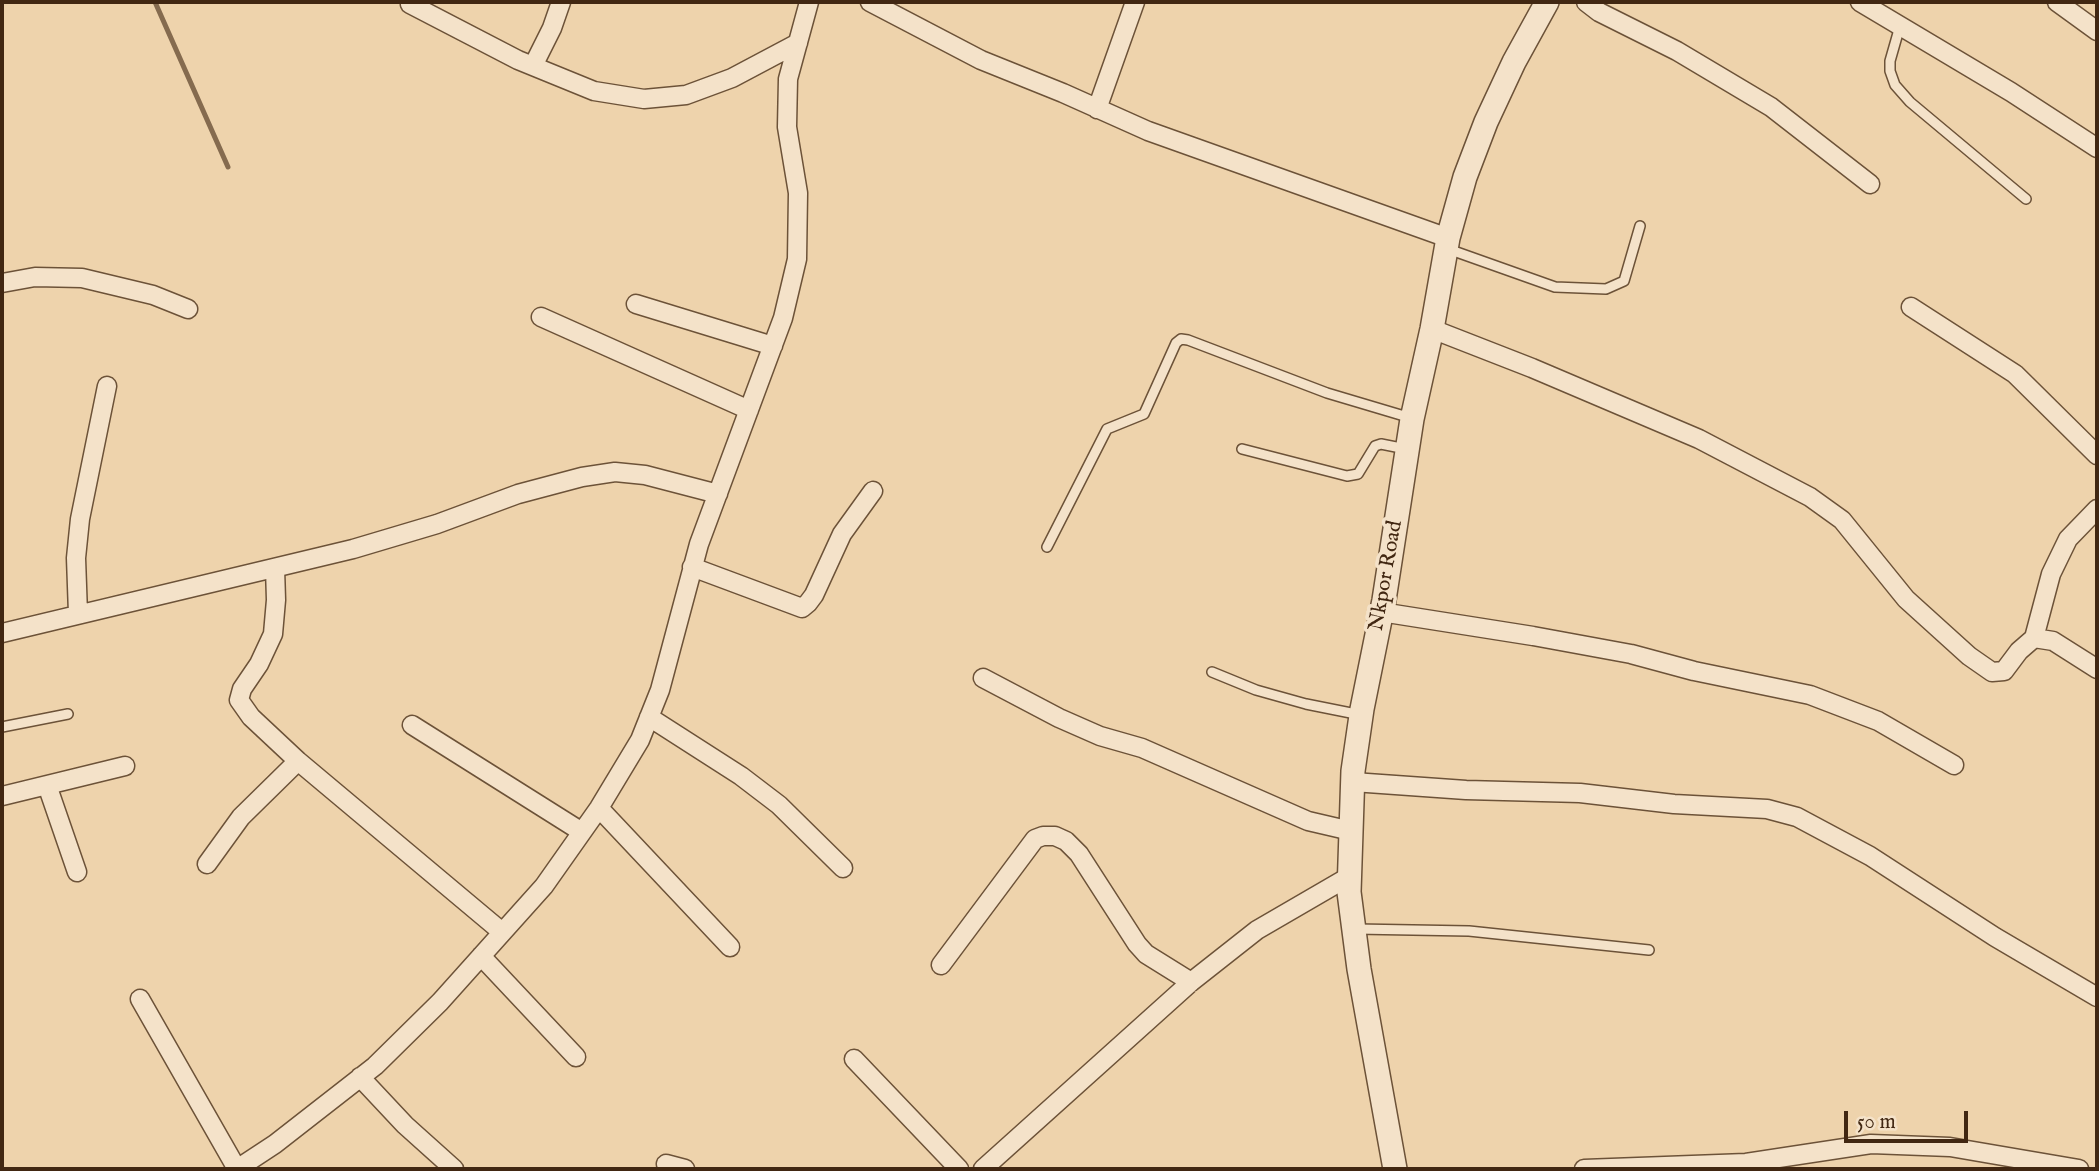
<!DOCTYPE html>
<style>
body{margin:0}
#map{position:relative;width:2099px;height:1171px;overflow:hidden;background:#eed3ac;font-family:"IM FELL English",serif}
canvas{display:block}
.frame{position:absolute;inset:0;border:4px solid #412712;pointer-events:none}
.scale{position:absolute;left:1844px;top:1111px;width:124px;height:32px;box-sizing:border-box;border:4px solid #412712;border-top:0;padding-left:9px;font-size:21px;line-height:24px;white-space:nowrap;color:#412712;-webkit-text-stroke:5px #f4e2c9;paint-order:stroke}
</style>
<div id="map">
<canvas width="2099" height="1171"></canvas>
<div class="frame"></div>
<div class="scale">50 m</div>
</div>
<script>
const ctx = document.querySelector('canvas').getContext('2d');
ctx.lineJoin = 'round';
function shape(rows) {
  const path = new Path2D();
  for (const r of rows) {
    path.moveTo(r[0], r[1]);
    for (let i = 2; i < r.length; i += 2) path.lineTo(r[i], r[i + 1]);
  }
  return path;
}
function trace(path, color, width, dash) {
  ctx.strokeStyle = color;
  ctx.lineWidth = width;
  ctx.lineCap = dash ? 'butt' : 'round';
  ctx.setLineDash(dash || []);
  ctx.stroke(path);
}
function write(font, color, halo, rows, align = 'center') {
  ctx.font = font + ' "IM FELL English",serif';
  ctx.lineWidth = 7;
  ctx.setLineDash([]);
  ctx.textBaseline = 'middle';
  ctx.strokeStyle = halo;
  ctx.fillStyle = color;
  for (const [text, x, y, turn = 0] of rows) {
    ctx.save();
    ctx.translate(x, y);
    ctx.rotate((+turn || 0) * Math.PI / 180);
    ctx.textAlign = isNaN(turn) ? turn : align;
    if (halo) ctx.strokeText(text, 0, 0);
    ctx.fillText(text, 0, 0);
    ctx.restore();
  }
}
const stream = shape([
 [155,2,228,167]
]);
const service = shape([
 [1900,26,1890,61,1890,71,1895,85,1910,102,2026,199],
 [1448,249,1555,287,1606,289,1624,281,1640,226],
 [1242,449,1347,476,1358,474,1375,446,1381,444,1406,449],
 [1047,547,1107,429,1144,414,1176,343,1181,339,1188,340,1327,393,1411,418],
 [1212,672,1256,690,1306,704,1361,715],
 [2,727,68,714],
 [1356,929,1469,931,1649,950]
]);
const minor = shape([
 [870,2,981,60,1063,93,1148,131,1448,238],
 [1586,2,1599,12,1677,51,1771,107,1870,184],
 [1860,2,2011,92,2097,148],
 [2057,2,2097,31],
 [410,4,518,60,594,91,644,99,686,95,732,78,798,43],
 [533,66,552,28,561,2],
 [1097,109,1135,2],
 [2,283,35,277,82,278,153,295,188,309],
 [636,304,773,346],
 [1911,307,2015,374,2097,455],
 [541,317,749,410],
 [1432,329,1532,368,1699,439,1810,497,1842,520,1906,599,1969,656,1992,672,2004,671,2019,651,2034,638,2051,574,2068,539,2097,509],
 [692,567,802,608,808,603,814,595,842,534,873,491],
 [275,568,276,600,273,634,259,664,242,689,239,700,251,717,298,761,502,932],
 [1381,612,1533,636,1631,654,1694,671,1810,695,1878,721,1954,765],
 [78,614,76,558,80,519,107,386],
 [2,633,353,549,437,524,518,494,582,477,615,472,645,475,718,494],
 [2034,638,2053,641,2097,669],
 [983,678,1059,718,1100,736,1142,748,1308,821,1351,831],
 [649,717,741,776,779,805,843,868],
 [412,725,582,832],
 [1353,782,1466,790,1580,793,1674,804,1767,809,1797,817,1870,856,1995,937,2097,997],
 [47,785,77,872],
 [2,796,125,766],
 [599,808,730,947],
 [207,864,241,817,298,761],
 [481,956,576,1057],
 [941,965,1035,839,1043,836,1055,836,1066,841,1079,854,1137,944,1146,954,1191,982],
 [140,999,237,1169],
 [854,1059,959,1169],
 [360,1077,405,1125,454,1169],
 [666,1164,685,1169],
 [237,1169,275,1144,375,1066,440,1002,544,886,599,808,640,740,660,690,699,544,783,318,797,259,798,193,787,127,788,79,809,2],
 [983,1169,1191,982,1257,930,1350,876],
 [1584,1169,1746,1163,1871,1144,1950,1147,2079,1169]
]);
const tertiary = shape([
 [1395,1169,1359,969,1349,892,1353,771,1362,709,1384,600,1412,419,1432,329,1448,238,1465,177,1486,122,1514,62,1547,2]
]);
const streetNames = [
 ["Nkpor Road",1387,576,-80]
];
trace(stream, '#856b4f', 5);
trace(service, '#6c5238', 12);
trace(minor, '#6c5238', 21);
trace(tertiary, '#6c5238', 26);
trace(service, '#f4e2c9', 9);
trace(minor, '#f4e2c9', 18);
trace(tertiary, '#f4e2c9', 23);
write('21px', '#412712', '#f4e2c9', streetNames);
</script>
